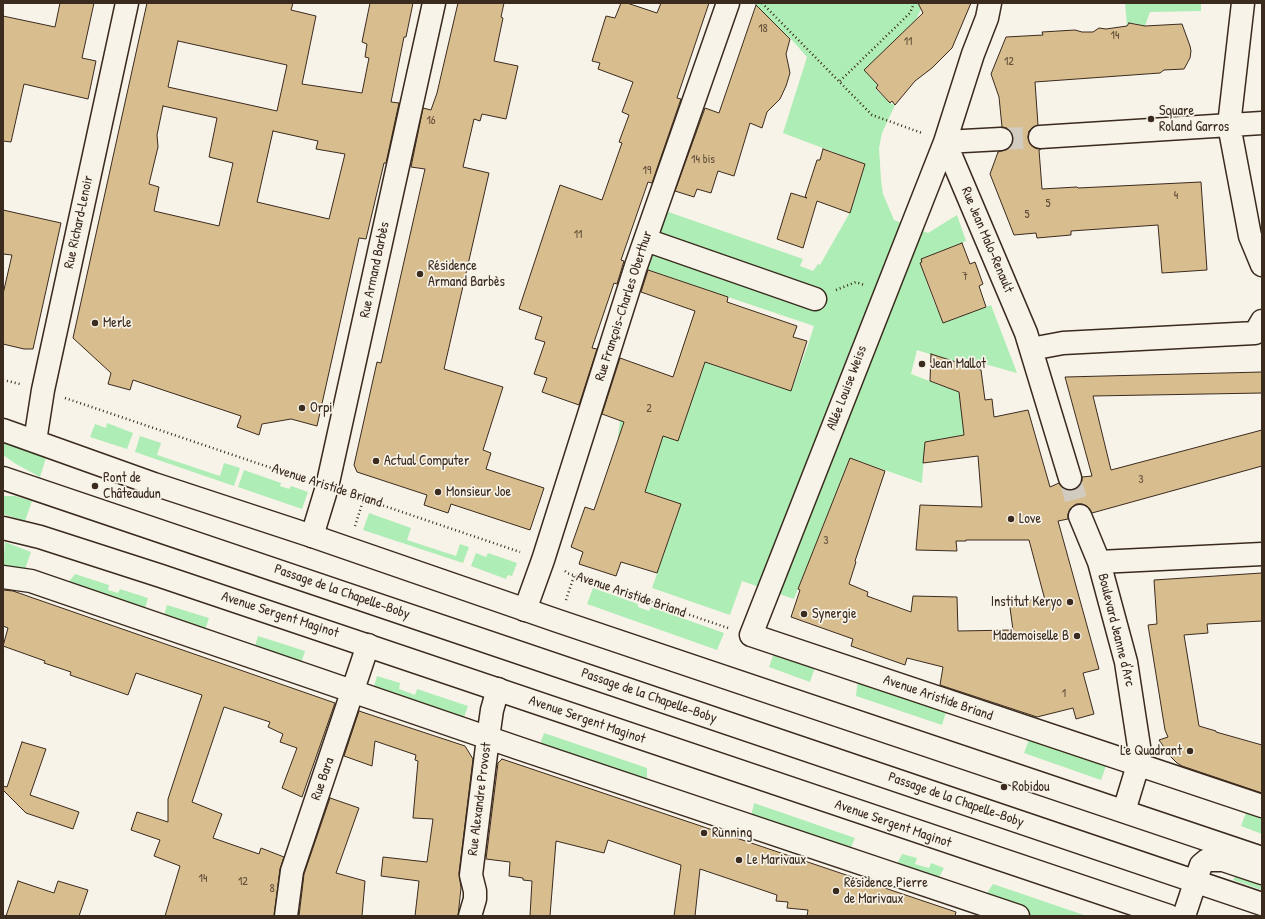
<!DOCTYPE html>
<meta charset="utf-8">
<style>
body{margin:0}
#map{position:relative;width:1265px;height:919px;overflow:hidden;background:#f7f3e8;font-family:"Patrick Hand",sans-serif}
canvas{display:block}
.frame{position:absolute;inset:0;border:4px solid #3b2a1e;pointer-events:none}
</style>
<div id="map">
<canvas width="1265" height="919"></canvas>
<div class="frame"></div>
</div>
<script>
const ctx = document.querySelector('canvas').getContext('2d');
ctx.lineJoin = 'round';
function fillPath(path, color) {
  ctx.fillStyle = color;
  ctx.fill(path, 'evenodd');
}
function shape(rows) {
  const path = new Path2D();
  for (const r of rows) {
    path.moveTo(r[0], r[1]);
    for (let i = 2; i < r.length; i += 2) path.lineTo(r[i], r[i + 1]);
  }
  return path;
}
function trace(path, color, width, dash) {
  ctx.strokeStyle = color;
  ctx.lineWidth = width;
  ctx.lineCap = dash ? 'butt' : 'round';
  ctx.setLineDash(dash || []);
  ctx.stroke(path);
}
function write(font, color, halo, rows, align = 'center') {
  ctx.font = font + ' "Patrick Hand",sans-serif';
  ctx.lineWidth = 3.5;
  ctx.setLineDash([]);
  ctx.textBaseline = 'middle';
  ctx.strokeStyle = halo;
  ctx.fillStyle = color;
  for (const [text, x, y, turn = 0] of rows) {
    ctx.save();
    ctx.translate(x, y);
    ctx.rotate((+turn || 0) * Math.PI / 180);
    ctx.textAlign = isNaN(turn) ? turn : align;
    if (halo) ctx.strokeText(text, 0, 0);
    ctx.fillText(text, 0, 0);
    ctx.restore();
  }
}
const green = shape([
 [756,3,921,3,920,7,921,9,916,20,865,70,878,85,876,89,890,103,895,105,882,133,879,148,881,180,883,194,894,220,928,233,957,215,966,241,921,259,922,262,920,263,932,297,942,321,946,322,991,305,1017,373,956,356,954,362,917,350,911,374,959,392,964,435,925,442,922,483,850,458,794,599,742,581,730,615,652,588,681,504,645,492,617,445,620,420,678,441,705,362,791,391,809,342,814,326,636,266,657,208,803,259,800,266,813,271,818,264,820,265,849,214,865,164,783,133,807,57,791,39,756,5],
 [1125,3,1201,3,1201,11,1150,12,1145,26,1132,23,1127,26],
 [107,423,133,433,127,449,90,437,95,424,106,428],
 [140,436,161,443,157,455,220,476,224,463,240,468,234,486,135,452],
 [3,443,46,458,40,477,16,464,3,455],
 [244,470,281,483,280,486,289,489,291,486,308,492,302,509,238,487],
 [3,496,15,496,32,501,25,521,3,514],
 [369,513,411,528,407,540,456,556,460,544,469,547,463,563,363,530],
 [5,542,31,552,23,575,3,568],
 [476,553,486,557,488,553,517,563,512,576,508,575,506,579,471,566],
 [75,574,109,585,108,590,118,593,120,589,148,598,143,615,63,589],
 [593,588,638,604,638,607,649,611,651,607,724,633,717,650,587,604],
 [167,605,209,618,203,636,162,622],
 [258,636,305,651,299,669,253,653],
 [775,650,816,664,810,682,769,667],
 [377,676,400,683,399,689,415,695,417,689,468,706,462,723,372,693],
 [858,678,947,709,942,725,856,696],
 [544,733,647,768,647,787,538,750],
 [1030,737,1107,763,1101,780,1024,753],
 [754,803,855,838,848,854,750,821],
 [1247,810,1262,815,1262,834,1241,826],
 [902,854,917,858,915,864,929,868,931,863,944,868,935,885,894,870],
 [1236,875,1262,884,1262,890,1233,880],
 [993,884,1084,915,1031,916,983,899]
]);
const building = shape([
 [60,3,94,3,82,58,96,61,88,99,24,84,11,142,3,141,3,16,55,27,60,3],
 [147,3,293,3,291,10,316,16,302,84,362,93,369,58,365,57,367,44,362,42,370,3,413,3,406,37,404,37,391,102,399,103,386,163,384,163,366,239,359,238,317,426,291,419,262,424,259,435,237,427,241,416,133,380,130,390,108,384,111,373,73,338,147,3],
 [178,41,287,65,277,111,168,87,178,41],
 [163,106,217,118,209,157,233,163,219,226,154,211,159,187,149,184,158,147,157,135,163,106],
 [273,131,318,141,316,149,345,154,329,219,257,202,273,131],
 [458,3,504,3,501,17,503,18,494,61,518,66,506,119,482,114,480,121,474,119,463,167,489,173,444,369,503,387,483,450,491,453,486,469,544,488,530,530,451,504,448,513,424,505,427,495,357,472,354,465,377,362,381,363,425,169,411,167,423,108,431,110,437,93,458,3],
 [621,3,627,3,657,13,661,3,709,3,677,98,681,99,652,183,648,182,621,260,624,261,617,284,614,283,592,348,597,349,579,405,542,392,547,378,534,374,545,342,535,339,542,317,519,309,560,185,602,200,622,143,619,142,629,115,622,112,633,82,598,69,600,63,592,61,606,16,615,18,621,3],
 [918,3,971,3,952,48,932,68,915,81,895,105,892,101,890,103,876,88,878,85,864,70,923,13,918,3],
 [756,5,790,39,786,54,790,73,786,86,780,99,767,112,762,128,750,123,734,176,718,171,711,193,697,189,694,197,675,191,705,108,719,113,756,5],
 [1129,23,1145,26,1182,24,1190,46,1191,51,1190,58,1184,69,1164,70,1160,73,1035,82,1038,125,1033,127,1029,131,1028,137,1030,144,1035,148,1041,149,1039,150,1042,189,1077,187,1078,188,1201,182,1207,270,1162,273,1158,225,1071,231,1071,235,1037,238,1036,233,1014,235,990,174,998,152,1008,149,1012,145,1013,139,1011,132,1007,128,1002,127,999,97,991,74,1006,37,1043,35,1042,32,1075,30,1082,32,1093,32,1099,28,1106,29,1127,26,1129,23],
 [823,149,865,164,850,213,817,201,803,248,777,239,791,193,807,198,805,197,817,160,820,160,823,149],
 [3,210,61,223,33,349,24,349,3,344,3,294,12,255,3,254,3,210],
 [962,243,970,264,975,262,983,284,979,286,986,307,943,323,920,263,922,262,921,259,962,243],
 [648,270,728,297,727,302,797,326,793,337,807,341,791,391,705,362,678,441,663,436,645,492,681,504,657,573,621,562,616,576,579,564,583,552,571,547,585,507,594,510,624,422,602,414,620,358,673,377,695,311,641,292,648,270],
 [931,354,981,370,985,400,992,399,994,417,1028,410,1050,487,1059,483,1062,487,1068,490,1073,490,1079,487,1082,481,1082,477,1092,476,1065,377,1262,372,1262,393,1093,396,1111,470,1262,430,1262,466,1092,513,1087,506,1082,504,1076,504,1070,509,1068,514,1068,519,1058,521,1099,669,1083,673,1094,714,1076,719,1073,708,1037,717,940,685,943,667,907,658,905,665,851,646,853,639,791,617,800,590,798,589,850,458,885,471,855,561,856,562,849,584,868,592,867,596,911,612,913,596,957,597,958,631,1013,630,1009,600,1045,600,1029,540,966,540,966,541,956,541,957,551,916,550,920,505,982,507,978,456,923,463,925,442,964,435,959,392,930,381,931,354],
 [1262,573,1262,621,1207,624,1208,633,1184,635,1199,726,1216,731,1216,732,1262,745,1262,793,1182,766,1177,763,1170,756,1159,740,1168,737,1165,730,1148,625,1157,624,1154,580,1262,573],
 [3,590,13,591,335,703,302,797,282,788,297,748,280,742,283,734,268,727,270,722,224,707,192,802,222,814,213,838,259,854,261,848,284,857,280,869,274,916,165,916,180,866,154,856,160,840,131,830,137,812,168,822,168,799,202,695,136,673,128,695,70,675,71,672,44,663,45,661,3,646,8,628,3,626,3,590],
 [359,711,465,746,473,759,459,873,461,888,458,916,415,916,419,881,381,876,383,857,427,862,433,819,413,818,418,761,415,760,416,755,375,741,372,766,344,756,359,711],
 [22,742,46,749,30,795,79,812,73,829,26,813,3,790,3,786,7,787,22,742],
 [502,759,956,912,955,916,807,916,808,910,787,908,788,902,776,901,777,895,700,869,695,916,674,916,681,865,608,840,604,853,556,841,550,916,530,916,532,881,523,880,523,878,509,876,510,862,486,859,498,763,502,759],
 [330,798,359,808,336,873,365,881,362,916,299,916,304,874,330,798],
 [18,881,54,893,58,881,88,890,79,916,6,916,18,881]
]);
const minorTunnel = shape([
 [1001,139,1040,137],
 [1070,478,1080,516]
]);
const path = shape([
 [762,3,872,115,922,133],
 [840,81,910,13,914,3],
 [836,290,856,282,864,285],
 [3,380,20,384],
 [65,398,304,479],
 [349,494,520,552],
 [355,526,364,498],
 [565,571,567,573,728,628],
 [566,600,574,576]
]);
const minor = shape([
 [990,3,987,18,973,54,945,142,1026,333,1070,478],
 [1243,3,1229,125,1250,236,1262,265],
 [1040,137,1262,123],
 [1001,139,945,142,751,635,1262,806],
 [646,240,815,299],
 [1031,349,1063,343,1255,333,1262,321],
 [35,441,43,390,127,3],
 [3,478,1262,904],
 [1080,516,1099,562],
 [312,536,327,487,434,3],
 [3,577,31,581,518,748,1018,916],
 [525,610,543,560,636,266,728,3],
 [1124,811,1138,765,1140,753,1126,662,1099,562,1262,554],
 [286,916,292,871,368,645],
 [470,916,475,899,475,891,471,875,488,738,492,710,498,689],
 [1184,916,1201,865,1207,860,1223,860,1262,873]
]);
const major = shape([
 [3,430,154,484,312,536,558,621,1262,858],
 [3,528,40,537,161,576,1169,916]
]);
const markers = [
 [1151,119,4,"#3b2a1e"],
 [420,274,4,"#3b2a1e"],
 [95,323,4,"#3b2a1e"],
 [922,364,4,"#3b2a1e"],
 [302,408,4,"#3b2a1e"],
 [376,461,4,"#3b2a1e"],
 [95,486,4,"#3b2a1e"],
 [438,492,4,"#3b2a1e"],
 [1011,519,4,"#3b2a1e"],
 [1070,602,4,"#3b2a1e"],
 [804,614,4,"#3b2a1e"],
 [1077,636,4,"#3b2a1e"],
 [1190,751,4,"#3b2a1e"],
 [1004,787,4,"#3b2a1e"],
 [704,833,4,"#3b2a1e"],
 [739,860,4,"#3b2a1e"],
 [836,891,4,"#3b2a1e"]
];
const numberNames = [
 ["18",763,29],
 ["14",1115,36],
 ["11",908,42],
 ["12",1009,62],
 ["16",431,121],
 ["14 bis",703,160],
 ["19",647,171],
 ["4",1176,196],
 ["5",1048,204],
 ["5",1027,215],
 ["11",578,235],
 ["7",965,277],
 ["2",649,409],
 ["3",1141,480],
 ["3",826,541],
 ["1",1064,694],
 ["14",203,879],
 ["12",243,882],
 ["8",272,889]
];
const poiNames = [
 ["Square",1159,111],
 ["Roland Garros",1159,127],
 ["Résidence",428,266],
 ["Armand Barbès",428,282],
 ["Merle",103,323],
 ["Jean Mallot",930,364],
 ["Orpi",310,408],
 ["Actual Computer",384,461],
 ["Pont de",103,478],
 ["Châteaudun",103,494],
 ["Monsieur Joe",446,492],
 ["Love",1019,519],
 ["Institut Keryo",1062,602,"right"],
 ["Synergie",812,614],
 ["Mademoiselle B",1069,636,"right"],
 ["Le Quadrant",1182,751,"right"],
 ["Robidou",1012,787],
 ["Running",712,833],
 ["Le Marivaux",747,860],
 ["Résidence Pierre",844,883],
 ["de Marivaux",844,899]
];
const streetNames = [
 ["Rue Richard-Lenoir",79,222,-78],
 ["Rue Jean Malo-Renault",987,240,67],
 ["Rue Armand Barbès",375,270,-78],
 ["Rue François-Charles Oberthur",624,306,-72],
 ["Allée Louise Weiss",847,388,-69],
 ["Avenue Aristide Briand",327,486,18],
 ["Passage de la Chapelle-Boby",342,592,19],
 ["Avenue Aristide Briand",631,595,19],
 ["Avenue Sergent Maginot",280,615,18],
 ["Boulevard Jeanne d'Arc",1116,630,76],
 ["Passage de la Chapelle-Boby",649,696,19],
 ["Avenue Aristide Briand",938,698,19],
 ["Avenue Sergent Maginot",587,720,19],
 ["Rue Bara",323,779,-71],
 ["Rue Alexandre Provost",480,799,-83],
 ["Passage de la Chapelle-Boby",956,800,19],
 ["Avenue Sergent Maginot",893,824,19]
];
fillPath(green, '#aeedb5');
fillPath(building, '#d8bd8e');
trace(building, '#3b2a1e', 1);
trace(minorTunnel, '#d1cbc0', 22, [22, 11]);
trace(minor, '#3b2a1e', 25);
trace(major, '#3b2a1e', 25);
trace(path, '#3b2a1e', 2.5, [1, 3]);
trace(minor, '#f7f3e8', 22);
trace(major, '#f7f3e8', 22);
for (const [x, y, r, color] of markers) {
  const dot = new Path2D();
  dot.arc(x, y, r, 0, 2 * Math.PI);
  ctx.fillStyle = color;
  ctx.fill(dot);
  trace(dot, '#f7f3e8', 1.5);
}
write('12px', '#624f3a', null, numberNames);
write('14px', '#3b2a1e', '#f7f3e8', poiNames, 'left');
write('14px', '#3b2a1e', '#f7f3e8', streetNames);
</script>
